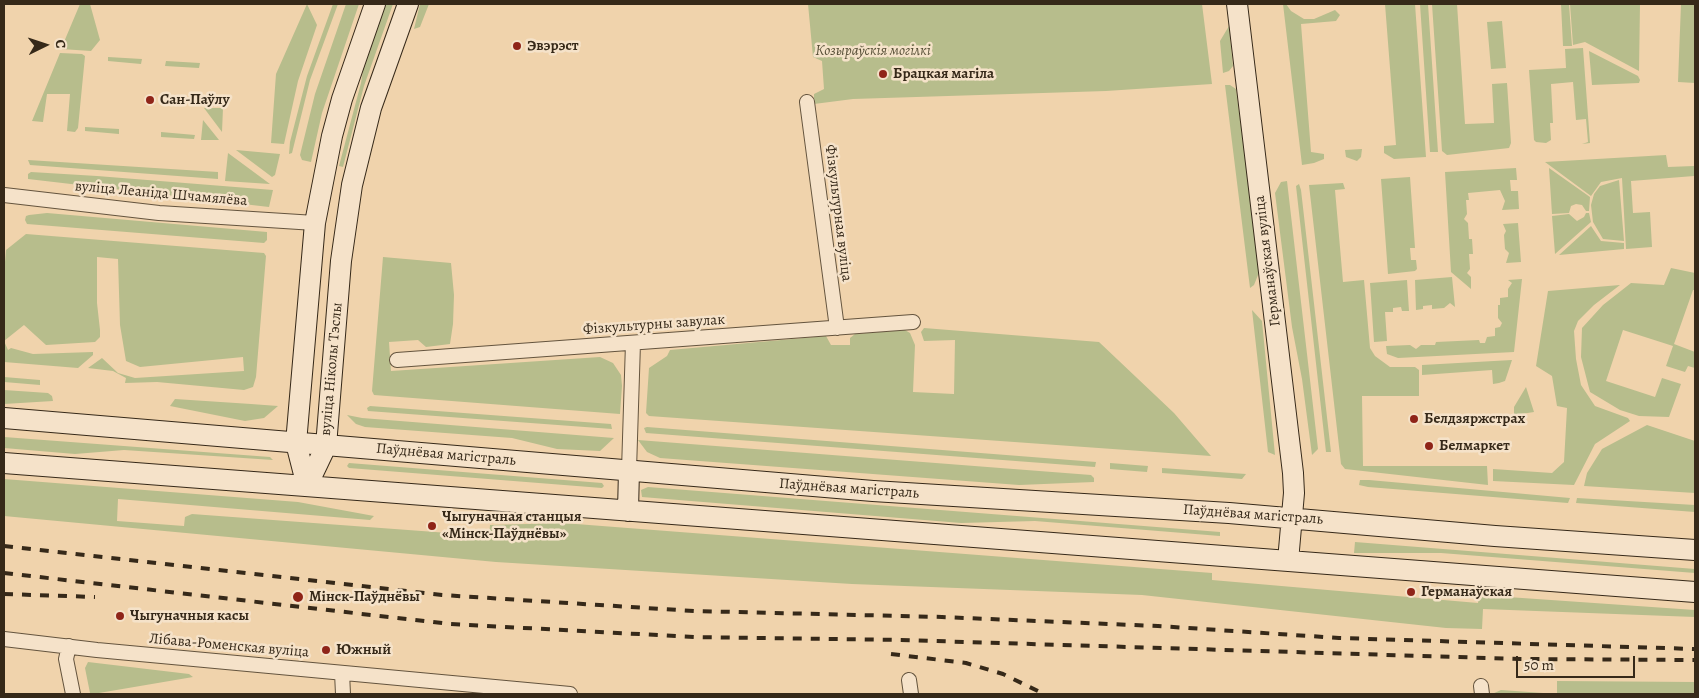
<!DOCTYPE html>
<meta charset="utf-8">
<style>
body{margin:0}
#map{position:relative;width:1699px;height:698px;overflow:hidden;background:#f0d3ac;font-family:Alegreya,serif}
canvas{display:block}
.frame{position:absolute;inset:0;border:5px solid #362919;pointer-events:none}
.north{position:absolute;left:20px;top:20px;width:50px;height:50px;-webkit-text-stroke:4px #f5e2c9;paint-order:stroke;rotate:86deg;font-size:14px;font-weight:700;line-height:20px;text-align:center;color:#362919}
.north::after{content:'';display:block;margin:auto;width:18px;height:22px;background:#362919;clip-path:polygon(50% 0,100% 100%,50% 72%,0 100%)}
.scale{position:absolute;left:1516px;top:656px;width:119px;height:22px;box-sizing:border-box;border:2px solid #362919;border-top:0;padding-left:6px;font-size:15px;line-height:18px;white-space:nowrap;color:#362919;-webkit-text-stroke:4px #f5e2c9;paint-order:stroke}
</style>
<div id="map">
<canvas width="1699" height="698"></canvas>
<div class="frame"></div>
<div class="north">С</div>
<div class="scale">50 m</div>
</div>
<script>
const ctx = document.querySelector('canvas').getContext('2d');
ctx.lineJoin = 'round';
function fillPath(path, color) {
  ctx.fillStyle = color;
  ctx.fill(path, 'evenodd');
}
function shape(rows) {
  const path = new Path2D();
  for (const r of rows) {
    path.moveTo(r[0], r[1]);
    for (let i = 2; i < r.length; i += 2) path.lineTo(r[i], r[i + 1]);
  }
  return path;
}
function trace(path, color, width, dash) {
  ctx.strokeStyle = color;
  ctx.lineWidth = width;
  ctx.lineCap = dash ? 'butt' : 'round';
  ctx.setLineDash(dash || []);
  ctx.stroke(path);
}
function write(font, color, halo, rows, align = 'center') {
  ctx.font = font + ' Alegreya,serif';
  ctx.lineWidth = 5;
  ctx.setLineDash([]);
  ctx.textBaseline = 'middle';
  ctx.strokeStyle = halo;
  ctx.fillStyle = color;
  for (const [text, x, y, turn = 0] of rows) {
    ctx.save();
    ctx.translate(x, y);
    ctx.rotate((+turn || 0) * Math.PI / 180);
    ctx.textAlign = isNaN(turn) ? turn : align;
    if (halo) ctx.strokeText(text, 0, 0);
    ctx.fillText(text, 0, 0);
    ctx.restore();
  }
}
const green = shape([
 [80,4,90,4,100,40,91,51,61,49],
 [307,4,317,25,298,81,284,144,271,143,276,74],
 [333,4,338,4,310,80,292,153,289,154,290,142,307,76],
 [346,4,359,4,322,113,311,162,302,160,300,155,315,94],
 [381,4,393,4,364,86,343,167,339,166,361,83,368,38],
 [420,4,429,4,420,27,414,29],
 [808,4,1202,4,1212,84,1106,91,853,99,814,104,814,94,824,89,822,61,813,57],
 [1283,4,1286,4,1291,11,1304,19,1314,19,1335,10,1340,15,1336,21,1301,24,1311,152,1324,154,1324,159,1314,163,1302,165],
 [1385,4,1415,4,1426,157,1394,159,1384,153,1384,146,1396,145],
 [1420,4,1428,4,1438,152,1430,152],
 [1432,4,1457,4,1465,124,1494,123,1492,84,1507,83,1511,143,1509,148,1447,155,1442,151],
 [1561,4,1569,4,1572,46,1563,46],
 [1570,4,1640,4,1639,71,1585,42,1573,45],
 [1681,4,1695,4,1695,83,1678,82],
 [1502,21,1506,68,1491,69,1487,22],
 [1229,26,1233,66,1229,71,1223,73,1220,41],
 [1583,48,1590,143,1582,144,1588,142,1586,119,1576,120,1573,82,1551,84,1553,123,1550,123,1551,140,1546,143,1536,142,1534,140,1529,70,1566,68,1565,49],
 [1589,51,1638,76,1640,80,1639,83,1592,85],
 [60,53,82,54,85,56,78,128,75,132,67,131,70,94,47,94,43,122,32,121],
 [108,57,142,59,141,64,108,61],
 [166,61,200,63,199,68,165,66],
 [1225,85,1230,85,1236,89,1260,270,1254,285,1250,288],
 [204,108,223,108,222,132],
 [203,120,219,140,201,140],
 [85,127,119,129,119,134,85,131],
 [161,132,195,135,194,139,161,137],
 [1362,149,1361,157,1357,161,1346,157,1345,150],
 [236,150,280,154,275,175,272,177],
 [228,153,270,184,225,181],
 [1666,155,1668,167,1694,166,1694,176,1631,181,1633,213,1650,212,1652,247,1626,249,1622,178,1601,182,1591,196,1545,162],
 [28,160,218,172,218,179,30,165],
 [1516,168,1517,180,1510,180,1511,191,1518,191,1519,209,1502,210,1505,201,1500,190,1468,193,1469,200,1466,200,1467,214,1464,219,1468,223,1469,239,1472,239,1473,254,1469,254,1470,269,1467,273,1471,277,1471,289,1451,272,1445,172],
 [1549,168,1590,197,1589,211,1586,211,1582,205,1576,204,1571,206,1569,213,1552,214],
 [31,172,97,176,273,190,269,207,28,179,28,174],
 [1410,177,1415,248,1410,248,1411,260,1416,260,1417,269,1415,271,1388,274,1381,179],
 [1619,180,1624,241,1603,239,1593,222,1591,205,1594,194,1600,186],
 [1287,181,1318,449,1312,455,1302,379,1292,327,1275,193,1281,182],
 [1343,183,1345,189,1335,190,1343,282,1364,280,1370,348,1375,356,1390,367,1415,367,1419,370,1419,396,1362,396,1363,466,1487,466,1488,485,1345,469,1341,464,1309,185],
 [1299,184,1301,190,1331,452,1326,452,1296,186],
 [47,213,267,232,267,240,264,243,27,224,25,220,26,216,29,215],
 [1586,213,1589,213,1591,222,1555,254,1552,216,1569,214,1577,221,1584,217],
 [1518,223,1521,262,1506,263,1509,253,1505,249,1504,235,1506,231,1503,224],
 [1591,226,1601,241,1624,243,1624,249,1559,255],
 [26,234,264,253,266,256,256,377,253,387,244,390,157,382,125,383,126,378,113,371,88,368,102,358,118,373,135,378,244,371,243,357,140,367,126,361,120,325,118,259,97,257,97,303,100,330,100,337,95,342,46,345,24,325,4,341,8,350,11,348,33,354,93,352,93,355,78,368,4,362,4,274,6,250],
 [383,257,451,263,454,295,453,324,450,344,426,347,418,340,389,342,391,371,600,357,613,363,621,375,622,386,620,414,374,395,372,391],
 [1671,268,1695,273,1695,290,1693,290,1674,344,1695,352,1695,368,1688,366,1685,372,1666,366,1673,346,1623,330,1606,381,1655,397,1662,378,1681,384,1669,417,1639,416,1620,410,1590,392,1581,357,1582,328,1603,305,1631,283,1664,285],
 [1452,277,1455,307,1450,303,1444,308,1432,309,1432,305,1423,306,1423,309,1416,310,1415,280],
 [1522,279,1514,352,1398,358,1387,354,1386,346,1410,345,1416,349,1421,345,1435,345,1436,342,1479,340,1480,343,1485,343,1487,337,1495,336,1495,328,1500,327,1502,323,1498,318,1498,305,1500,305,1500,298,1508,297,1508,289,1512,283,1508,280],
 [1407,280,1409,311,1402,311,1401,307,1393,308,1393,312,1385,312,1387,341,1374,342,1370,283],
 [1620,285,1594,305,1578,321,1574,331,1576,359,1581,385,1595,406,1628,418,1630,421,1595,444,1574,485,1493,481,1493,469,1552,473,1564,462,1567,408,1557,406,1552,376,1536,366,1548,291],
 [1252,310,1262,321,1275,455,1268,452],
 [924,328,1099,342,1174,413,1211,456,649,416,646,413,649,368,667,356,670,350,826,336,831,345,850,345,850,338,855,334,905,330,910,333,915,345,913,392,954,394,955,340,924,341,921,332],
 [1512,360,1505,381,1499,383,1493,384,1492,370,1422,375,1422,365],
 [4,377,40,380,40,385,4,382],
 [1526,387,1534,412,1521,414,1521,417,1514,418,1514,407],
 [4,390,48,393,52,396,53,401,4,404],
 [175,399,251,404,278,406,264,418,245,421,170,406],
 [370,406,611,424,612,429,368,411,367,408],
 [347,415,362,418,614,438,600,451,557,449,512,438,365,427,356,424],
 [1647,425,1695,441,1695,493,1584,486,1587,473,1602,449],
 [647,427,1096,462,1095,467,646,433,644,428],
 [4,437,270,457,273,460,124,450,75,454,4,448],
 [638,440,1091,475,1094,478,1094,482,1019,485,660,458,647,452],
 [349,463,602,483,604,486,602,488,349,468,347,466],
 [1110,463,1148,466,1147,472,1110,469],
 [1162,468,1246,474,1242,479,1162,473],
 [4,479,298,502,374,516,370,520,118,499,117,521,184,526,185,517,192,514,489,536,490,525,563,523,1212,573,1212,580,1478,603,1479,595,1695,610,1695,617,1483,609,1482,629,1446,628,1142,595,852,584,496,562,4,516],
 [1360,480,1369,480,1570,498,1568,503,1368,487,1359,485],
 [648,487,1220,532,1220,536,1035,521,961,523,642,497,641,490],
 [1577,498,1695,505,1695,512,1576,503],
 [1355,542,1695,569,1695,573,1441,553,1354,553],
 [88,662,189,674,193,677,93,694,90,693,85,668],
 [1557,681,1695,682,1695,694,1492,694,1501,690,1557,694]
]);
const street = shape([
 [807,102,837,328],
 [4,195,159,213,315,223],
 [397,360,913,322],
 [629,470,633,343],
 [4,639,97,650,570,694],
 [69,646,66,659,73,694],
 [342,673,343,694],
 [909,680,911,694],
 [1481,686,1482,694]
]);
const secondary = shape([
 [1237,4,1293,473,1294,493,1288,561],
 [4,418,873,491,1229,513,1495,536,1695,550],
 [4,463,1695,592],
 [307,486,326,446,341,261,352,185,371,108,408,4],
 [307,486,296,443,315,223,332,136,342,99,375,4],
 [628,511,629,470]
]);
const rail = shape([
 [4,546,442,595,694,611,942,617,1158,626,1339,638,1695,649],
 [4,573,450,624,694,637,901,640,1521,659,1695,660],
 [4,594,95,597],
 [891,654,966,663,1003,674,1044,694]
]);
const markers = [
 [517,46,5,"#8f2418"],
 [883,74,5,"#8f2418"],
 [150,100,5,"#8f2418"],
 [1414,419,5,"#8f2418"],
 [1429,446,5,"#8f2418"],
 [432,526,5,"#8f2418"],
 [1411,592,5,"#8f2418"],
 [298,597,6,"#8f2418"],
 [120,616,5,"#8f2418"],
 [326,650,5,"#8f2418"]
];
const poiNames = [
 ["Эвэрэст",527,46],
 ["Брацкая магіла",893,74],
 ["Сан-Паўлу",160,100],
 ["Белдзяржстрах",1424,419],
 ["Белмаркет",1439,446],
 ["Чыгуначная станцыя",442,517],
 ["«Мінск-Паўднёвы»",442,534],
 ["Германаўская",1421,592],
 ["Мінск-Паўднёвы",309,597],
 ["Чыгуначныя касы",130,616],
 ["Южный",336,650]
];
const parkNames = [
 ["Козыраўскія могілкі",873,51]
];
const streetNames = [
 ["вуліца Леаніда Шчамялёва",161,194,5],
 ["Фізкультурная вуліца",838,213,83],
 ["Германаўская вуліца",1268,261,-97],
 ["Фізкультурны завулак",654,325,-4],
 ["вуліца Ніколы Тэслы",332,369,-85],
 ["Паўднёвая магістраль",446,455,5],
 ["Паўднёвая магістраль",849,489,4],
 ["Паўднёвая магістраль",1253,515,4],
 ["Лібава-Роменская вуліца",229,646,5]
];
fillPath(green, '#b7bd8c');
trace(street, '#64543e', 16);
trace(secondary, '#362919', 22);
trace(street, '#f5e2c9', 14);
trace(secondary, '#f5e2c9', 20);
trace(rail, '#362919', 4, [9, 9]);
for (const [x, y, r, color] of markers) {
  const dot = new Path2D();
  dot.arc(x, y, r, 0, 2 * Math.PI);
  ctx.fillStyle = color;
  ctx.fill(dot);
  trace(dot, '#f5e2c9', 2);
}
write('bold 15px', '#362919', '#f5e2c9', poiNames, 'left');
write('italic 15px', '#564e36', '#f5e2c9', parkNames);
write('15px', '#362919', '#f5e2c9', streetNames);
</script>
